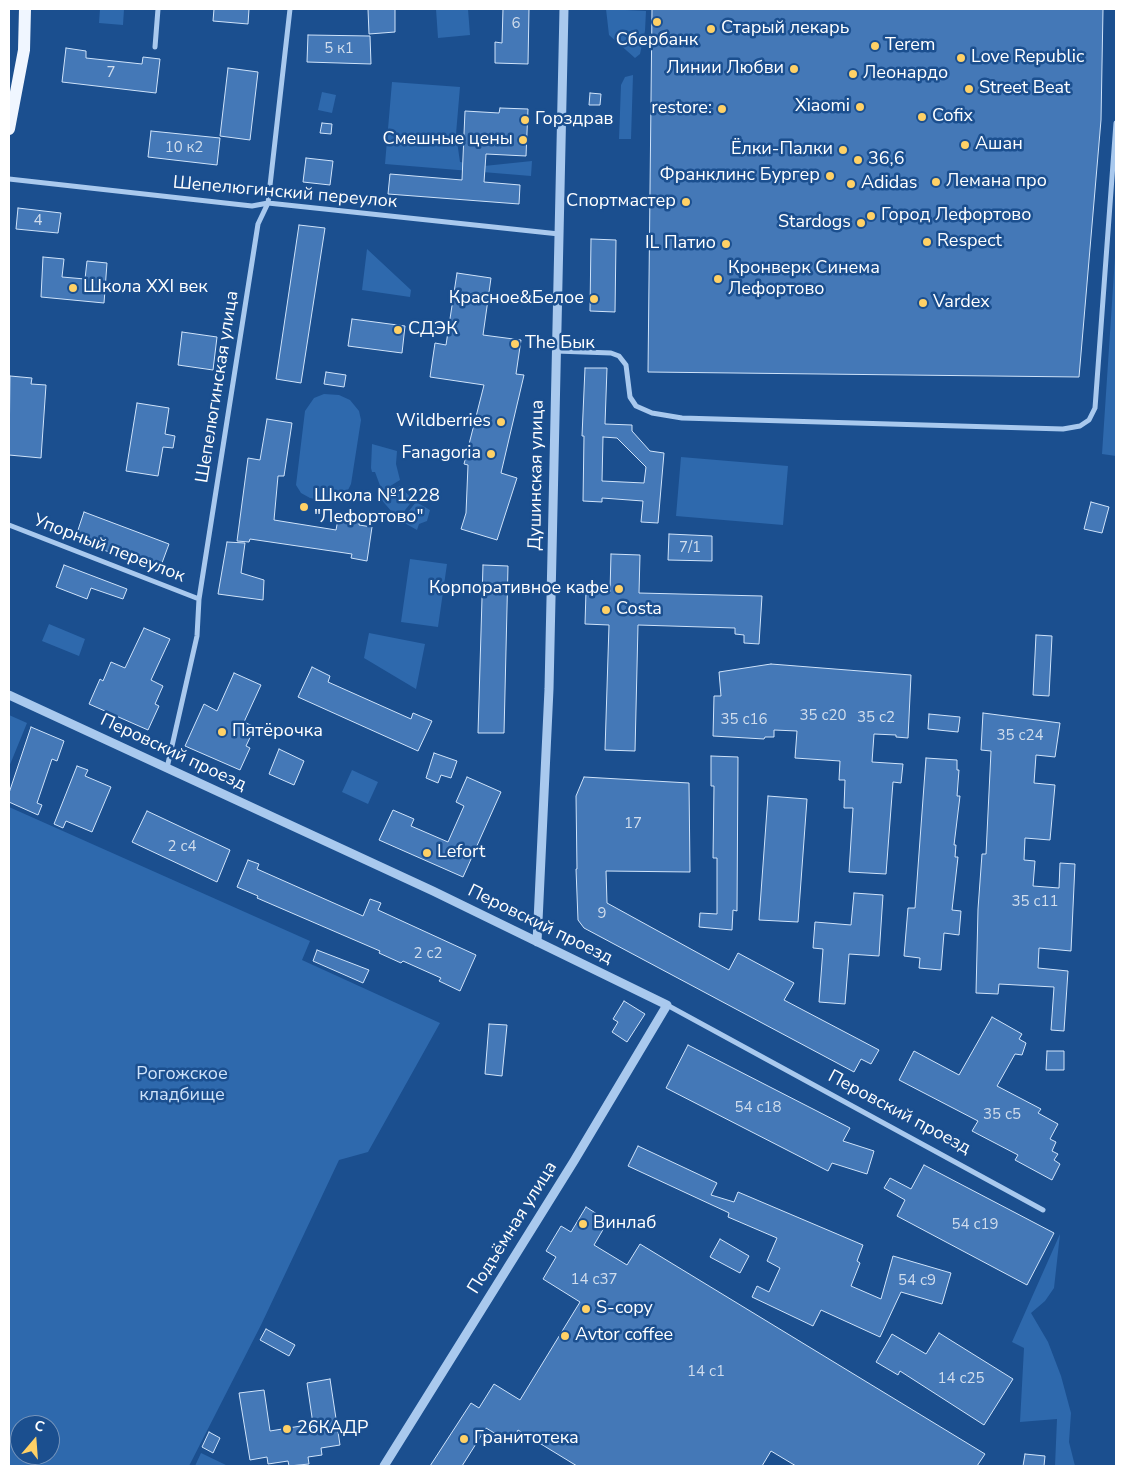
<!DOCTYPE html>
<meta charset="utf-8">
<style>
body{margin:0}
#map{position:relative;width:1125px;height:1475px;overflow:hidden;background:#1b4f8f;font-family:"Nunito Sans",sans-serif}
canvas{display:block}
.frame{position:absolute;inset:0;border:10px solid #fff;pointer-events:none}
.north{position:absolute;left:10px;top:1415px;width:50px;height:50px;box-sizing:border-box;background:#1b4f8f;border:1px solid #7695bc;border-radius:50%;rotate:18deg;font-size:14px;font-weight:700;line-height:20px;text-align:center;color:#fff}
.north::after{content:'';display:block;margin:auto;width:18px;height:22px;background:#ffd166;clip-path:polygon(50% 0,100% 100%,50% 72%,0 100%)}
</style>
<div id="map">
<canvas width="1125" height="1475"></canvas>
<div class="frame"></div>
<div class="north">С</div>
</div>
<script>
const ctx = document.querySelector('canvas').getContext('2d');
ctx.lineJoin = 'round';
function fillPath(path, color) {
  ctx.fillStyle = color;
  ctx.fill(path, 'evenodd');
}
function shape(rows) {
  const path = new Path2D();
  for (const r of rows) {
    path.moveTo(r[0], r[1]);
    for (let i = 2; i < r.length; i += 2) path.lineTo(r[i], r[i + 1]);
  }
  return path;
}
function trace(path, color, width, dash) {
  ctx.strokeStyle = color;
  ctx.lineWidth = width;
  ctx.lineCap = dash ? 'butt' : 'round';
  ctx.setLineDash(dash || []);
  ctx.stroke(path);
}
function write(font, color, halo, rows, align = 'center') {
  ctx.font = font + ' "Nunito Sans",sans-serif';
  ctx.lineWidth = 5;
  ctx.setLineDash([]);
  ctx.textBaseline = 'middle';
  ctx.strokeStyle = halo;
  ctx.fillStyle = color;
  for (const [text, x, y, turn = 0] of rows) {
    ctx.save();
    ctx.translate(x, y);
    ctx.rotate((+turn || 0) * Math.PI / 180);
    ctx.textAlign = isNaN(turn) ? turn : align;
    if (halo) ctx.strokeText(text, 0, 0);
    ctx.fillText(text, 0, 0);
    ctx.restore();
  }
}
const green = shape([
 [100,9,124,9,123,25,99,23],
 [436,9,468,9,470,35,438,38],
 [606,9,646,11,645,31,640,54,635,58,609,35],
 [633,75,631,139,619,139,621,85,625,77],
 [392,82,460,87,456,134,460,162,484,166,532,161,531,176,385,164],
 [322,92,336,95,332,113,318,110],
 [1116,242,1116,456,1102,454],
 [367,249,411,290,410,297,362,290],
 [324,394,339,395,350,400,359,411,361,420,351,484,346,494,339,500,330,502,310,498,301,493,296,485,305,411,314,398],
 [372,444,397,451,396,464,400,480,382,491,375,472,372,472,371,468],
 [681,457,788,466,783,525,676,516],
 [400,486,413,500,398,519,380,498],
 [416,502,430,510,427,521,419,524,417,530,401,521],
 [410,559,447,564,438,627,401,622],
 [49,624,85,639,79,656,42,641],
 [369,633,425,644,416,689,364,658],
 [9,715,27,723,9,767],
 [352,770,378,782,368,804,342,792],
 [9,807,310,941,302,960,440,1023,368,1152,339,1160,261,1325,189,1466,9,1466],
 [20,1425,50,1425,50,1455,20,1455],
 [1060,1234,1054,1288,1045,1301,1031,1313,1048,1342,1061,1376,1071,1413,1069,1442,1075,1466,1055,1466,1057,1419,1020,1422,1024,1348,1012,1342],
 [201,1453,228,1466,195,1466]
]);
const building = shape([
 [214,9,249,9,248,24,213,21,214,9],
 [368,9,395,9,395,32,369,34,368,9],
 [503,9,529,9,528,64,495,63,495,42,502,43,503,9],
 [652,9,1103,9,1101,120,1079,377,648,372,652,9],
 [308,35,370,36,371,64,307,62,308,35],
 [66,48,86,51,86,58,142,64,143,57,160,59,156,93,62,82,66,48],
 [228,68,258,72,250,140,220,136,228,68],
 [590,93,601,94,600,105,589,105,590,93],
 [500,108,528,109,526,156,486,154,484,182,520,185,519,204,388,194,390,174,462,180,465,111,499,113,500,108],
 [322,123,332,124,331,134,320,133,322,123],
 [151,131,220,138,217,165,148,157,151,131],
 [306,158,333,161,330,185,303,182,306,158],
 [18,208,61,213,58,233,16,229,18,208],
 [299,225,325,228,301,383,276,379,299,225],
 [591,239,616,240,615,312,590,311,591,239],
 [43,257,64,259,62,277,85,279,87,261,107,263,104,303,41,297,43,257],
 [457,273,491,278,483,335,521,340,516,374,524,375,501,473,517,478,497,540,461,529,466,513,468,465,464,464,484,385,430,377,435,343,446,345,457,273],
 [352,319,405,326,402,353,348,346,352,319],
 [182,332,217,337,213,370,178,365,182,332],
 [585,368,607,368,605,424,632,425,632,431,650,451,664,453,658,523,641,522,643,501,602,498,602,502,583,501,584,436,582,436,585,368],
 [603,437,617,438,646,467,644,483,602,481,603,437],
 [326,372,346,375,344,387,324,384,326,372],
 [10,376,32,378,31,384,46,385,41,458,9,455,10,376],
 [137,403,169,408,165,434,175,436,173,448,163,447,158,476,126,471,137,403],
 [267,419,292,423,284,476,278,476,274,520,336,530,339,514,360,517,359,525,372,527,367,561,351,558,352,554,250,539,249,542,237,541,248,458,260,460,267,419],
 [1091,502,1109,507,1102,533,1084,529,1091,502],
 [84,512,169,544,159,571,75,539,84,512],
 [669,534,712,536,712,561,668,560,669,534],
 [227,542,245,543,241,573,264,580,263,600,218,594,227,542],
 [611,554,640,555,639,593,762,596,759,644,744,643,744,635,735,634,735,628,638,625,635,751,605,750,609,625,585,624,586,591,610,592,611,554],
 [64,565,127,589,123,599,91,588,87,599,56,587,64,565],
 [483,565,508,566,504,733,478,733,483,565],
 [144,628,170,639,151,680,163,686,155,704,159,706,148,730,89,704,100,679,103,681,111,662,125,668,144,628],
 [1036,635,1052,636,1049,696,1033,695,1036,635],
 [771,664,911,675,908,738,896,737,896,735,874,734,872,762,903,764,901,783,893,782,886,874,849,872,853,808,844,808,845,780,839,780,840,761,795,758,797,731,774,730,774,737,765,737,764,739,713,736,714,696,721,696,719,672,771,664],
 [312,667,330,676,328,682,411,719,413,713,432,721,418,751,298,697,312,667],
 [234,673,261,685,244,722,255,727,246,746,250,748,240,770,185,746,204,704,217,711,234,673],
 [983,713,1060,723,1055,757,1036,755,1034,783,1055,785,1050,840,1025,838,1024,860,1035,861,1033,886,1059,888,1060,863,1075,864,1071,951,1039,948,1038,968,1068,971,1064,1031,1051,1030,1054,987,999,984,998,994,976,993,978,909,982,854,986,854,991,751,981,750,983,713],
 [929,714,960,717,958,732,928,729,929,714],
 [31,727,64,741,57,761,52,759,37,803,42,805,38,815,9,802,9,793,31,727],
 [279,749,304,761,294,785,269,774,279,749],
 [434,753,457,761,451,778,441,775,438,783,426,778,434,753],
 [711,756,738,757,737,911,733,910,732,930,699,927,700,913,717,914,717,858,713,858,714,786,711,786,711,756],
 [926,758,957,760,957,770,959,770,957,796,960,796,954,845,956,845,955,857,958,857,952,910,961,911,959,935,944,933,941,970,919,968,920,958,904,956,908,908,915,908,926,758],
 [77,766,88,770,85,776,111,787,92,832,66,821,63,828,54,824,77,766],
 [467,777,501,792,463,877,379,840,393,810,414,819,411,826,448,842,464,806,456,802,467,777],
 [584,777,689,783,690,872,606,871,607,903,729,970,738,953,794,983,784,1000,879,1050,871,1064,861,1059,854,1072,584,928,578,920,576,869,577,869,576,796,584,777],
 [768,796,807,799,798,922,759,920,768,796],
 [147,811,230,850,217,882,132,842,147,811],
 [248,860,259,864,257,869,363,916,370,899,381,903,378,910,476,955,460,991,439,981,441,978,403,961,401,963,379,953,380,951,257,898,258,896,237,887,248,860],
 [854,893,883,895,879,956,849,954,845,1004,819,1002,823,949,813,948,815,922,851,925,854,893],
 [317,950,369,970,363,983,313,961,317,950],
 [624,1001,645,1014,627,1042,612,1032,618,1022,613,1019,624,1001],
 [992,1017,1022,1034,1019,1039,1026,1043,1022,1055,1015,1054,997,1086,1041,1109,1038,1113,1058,1124,1050,1139,1056,1142,1052,1151,1058,1154,1054,1160,1060,1164,1052,1180,1015,1160,1018,1155,972,1131,978,1121,899,1080,914,1051,959,1075,992,1017],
 [489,1024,507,1025,502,1076,485,1074,489,1024],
 [688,1045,850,1128,843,1141,874,1151,867,1174,832,1163,828,1171,666,1088,688,1045],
 [1047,1051,1064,1051,1064,1070,1046,1070,1047,1051],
 [638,1146,717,1183,711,1195,734,1202,738,1192,863,1245,857,1261,860,1263,851,1286,881,1299,893,1256,951,1273,942,1304,901,1292,880,1337,821,1310,813,1326,752,1297,757,1286,769,1292,780,1268,767,1261,777,1238,728,1217,729,1213,725,1211,628,1166,638,1146],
 [924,1165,1054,1233,1027,1285,897,1216,905,1200,884,1188,890,1178,911,1189,924,1165],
 [586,1207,608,1221,594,1245,627,1265,640,1244,985,1454,977,1466,796,1466,771,1451,762,1466,577,1466,518,1430,511,1443,486,1428,462,1466,430,1466,471,1403,479,1408,494,1384,520,1400,580,1302,543,1279,556,1257,546,1251,561,1226,571,1232,586,1207],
 [720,1239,749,1256,740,1273,710,1257,720,1239],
 [266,1329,295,1345,289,1356,260,1340,266,1329],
 [939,1333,1013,1379,984,1425,900,1371,898,1375,876,1362,892,1334,926,1354,939,1333],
 [330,1379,340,1445,321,1448,322,1455,308,1457,309,1464,289,1466,288,1461,268,1464,267,1457,250,1460,239,1393,264,1390,270,1431,313,1424,307,1383,330,1379],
 [209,1432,220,1438,213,1453,202,1447,209,1432],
 [1025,1454,1045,1456,1044,1466,1023,1466,1025,1454]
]);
const minor = shape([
 [155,47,158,9],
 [9,179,252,206,268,203,559,234],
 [556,351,611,353,619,356,626,365,630,397,636,406,652,413,682,418,1063,429,1080,426,1089,420,1095,408,1116,123],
 [9,525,199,599],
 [167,768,197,636,199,599,258,224,268,203,290,9],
 [667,1005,1043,1210]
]);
const tertiary = shape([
 [9,695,433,891,667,1005,574,1161,384,1466],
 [537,942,549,689,564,9]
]);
const primary = shape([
 [9,129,24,50,25,9]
]);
const markers = [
 [657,22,5,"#ffd166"],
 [711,29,5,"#ffd166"],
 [875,46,5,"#ffd166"],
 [961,58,5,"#ffd166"],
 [794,69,5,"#ffd166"],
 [853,74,5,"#ffd166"],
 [969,89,5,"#ffd166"],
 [860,107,5,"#ffd166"],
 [722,109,5,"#ffd166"],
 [922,117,5,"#ffd166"],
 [525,120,5,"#ffd166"],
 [523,140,5,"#ffd166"],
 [965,145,5,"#ffd166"],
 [843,150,5,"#ffd166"],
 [858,160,5,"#ffd166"],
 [830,176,5,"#ffd166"],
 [936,182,5,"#ffd166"],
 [851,184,5,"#ffd166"],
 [686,202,5,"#ffd166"],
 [871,216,5,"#ffd166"],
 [861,223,5,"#ffd166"],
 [927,242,5,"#ffd166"],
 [726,244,5,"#ffd166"],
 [718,279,5,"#ffd166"],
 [73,288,5,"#ffd166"],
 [594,299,5,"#ffd166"],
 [923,303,5,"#ffd166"],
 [398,330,5,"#ffd166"],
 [515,344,5,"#ffd166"],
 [501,422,5,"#ffd166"],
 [491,454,5,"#ffd166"],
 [304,507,5,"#ffd166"],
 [619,589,5,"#ffd166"],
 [606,610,5,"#ffd166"],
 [222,732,5,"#ffd166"],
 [427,853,5,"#ffd166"],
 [583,1224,5,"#ffd166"],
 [586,1309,5,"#ffd166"],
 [565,1336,5,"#ffd166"],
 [287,1429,5,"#ffd166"],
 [464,1439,5,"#ffd166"]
];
const numberNames = [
 ["6",516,24],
 ["5 к1",339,49],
 ["7",111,73],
 ["10 к2",184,148],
 ["4",38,221],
 ["7/1",690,548],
 ["35 с20",823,716],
 ["35 с2",876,718],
 ["35 с16",744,720],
 ["35 с24",1020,736],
 ["17",633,824],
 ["2 с4",182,847],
 ["35 с11",1035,902],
 ["9",602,914],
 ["2 с2",428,954],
 ["54 с18",758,1108],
 ["35 с5",1002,1115],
 ["54 с19",975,1225],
 ["14 c37",594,1280],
 ["54 с9",917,1281],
 ["14 с1",706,1372],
 ["14 с25",961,1379]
];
const poiNames = [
 ["Старый лекарь",721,29],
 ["Сбербанк",657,41,"center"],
 ["Terem",885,46],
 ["Love Republic",971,58],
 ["Линии Любви",784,69,"right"],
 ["Леонардо",863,74],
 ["Street Beat",979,89],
 ["Xiaomi",850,107,"right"],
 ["restore:",712,109,"right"],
 ["Cofix",932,117],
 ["Горздрав",535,120],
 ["Смешные цены",513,140,"right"],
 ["Ашан",975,145],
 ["Ёлки-Палки",833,150,"right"],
 ["36,6",868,160],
 ["Франклинс Бургер",820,176,"right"],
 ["Лемана про",946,182],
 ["Adidas",861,184],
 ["Спортмастер",676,202,"right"],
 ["Город Лефортово",881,216],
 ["Stardogs",851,223,"right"],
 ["Respect",937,242],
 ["IL Патио",716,244,"right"],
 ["Кронверк Синема",728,269],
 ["Лефортово",728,290],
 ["Школа XXI век",83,288],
 ["Красное&Белое",584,299,"right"],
 ["Vardex",933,303],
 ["СДЭК",408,330],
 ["The Бык",525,344],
 ["Wildberries",491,422,"right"],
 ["Fanagoria",481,454,"right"],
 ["Школа №1228",314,497],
 ["\"Лефортово\"",314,518],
 ["Корпоративное кафе",609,589,"right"],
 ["Costa",616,610],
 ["Пятёрочка",232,732],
 ["Lefort",437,853],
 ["Винлаб",593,1224],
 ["S-copy",596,1309],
 ["Avtor coffee",575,1336],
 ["26КАДР",297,1429],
 ["Гранитотека",474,1439]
];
const streetNames = [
 ["Шепелюгинский переулок",285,193,5],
 ["Шепелюгинская улица",218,387,-81],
 ["Душинская улица",537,475,-89],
 ["Упорный переулок",109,549,21],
 ["Перовский проезд",173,753,25],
 ["Перовский проезд",540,925,26],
 ["Перовский проезд",899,1113,28],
 ["Подъёмная улица",513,1228,-58]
];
const parkNames = [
 ["Рогожское",182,1075],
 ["кладбище",182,1096]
];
fillPath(green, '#2e69ad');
fillPath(building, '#4478b7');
trace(building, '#cfe3fa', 1);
trace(minor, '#a9c9ee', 5);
trace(tertiary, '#a9c9ee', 9);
trace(primary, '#f0f6ff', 12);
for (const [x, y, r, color] of markers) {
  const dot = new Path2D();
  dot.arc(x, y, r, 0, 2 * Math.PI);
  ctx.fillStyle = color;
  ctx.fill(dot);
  trace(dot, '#1b4f8f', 2);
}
write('15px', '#d0dded', null, numberNames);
write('18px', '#fff', '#1b4f8f', poiNames, 'left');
write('18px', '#fff', '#1b4f8f', streetNames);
write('18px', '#cfe3fa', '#1b4f8f', parkNames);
</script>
